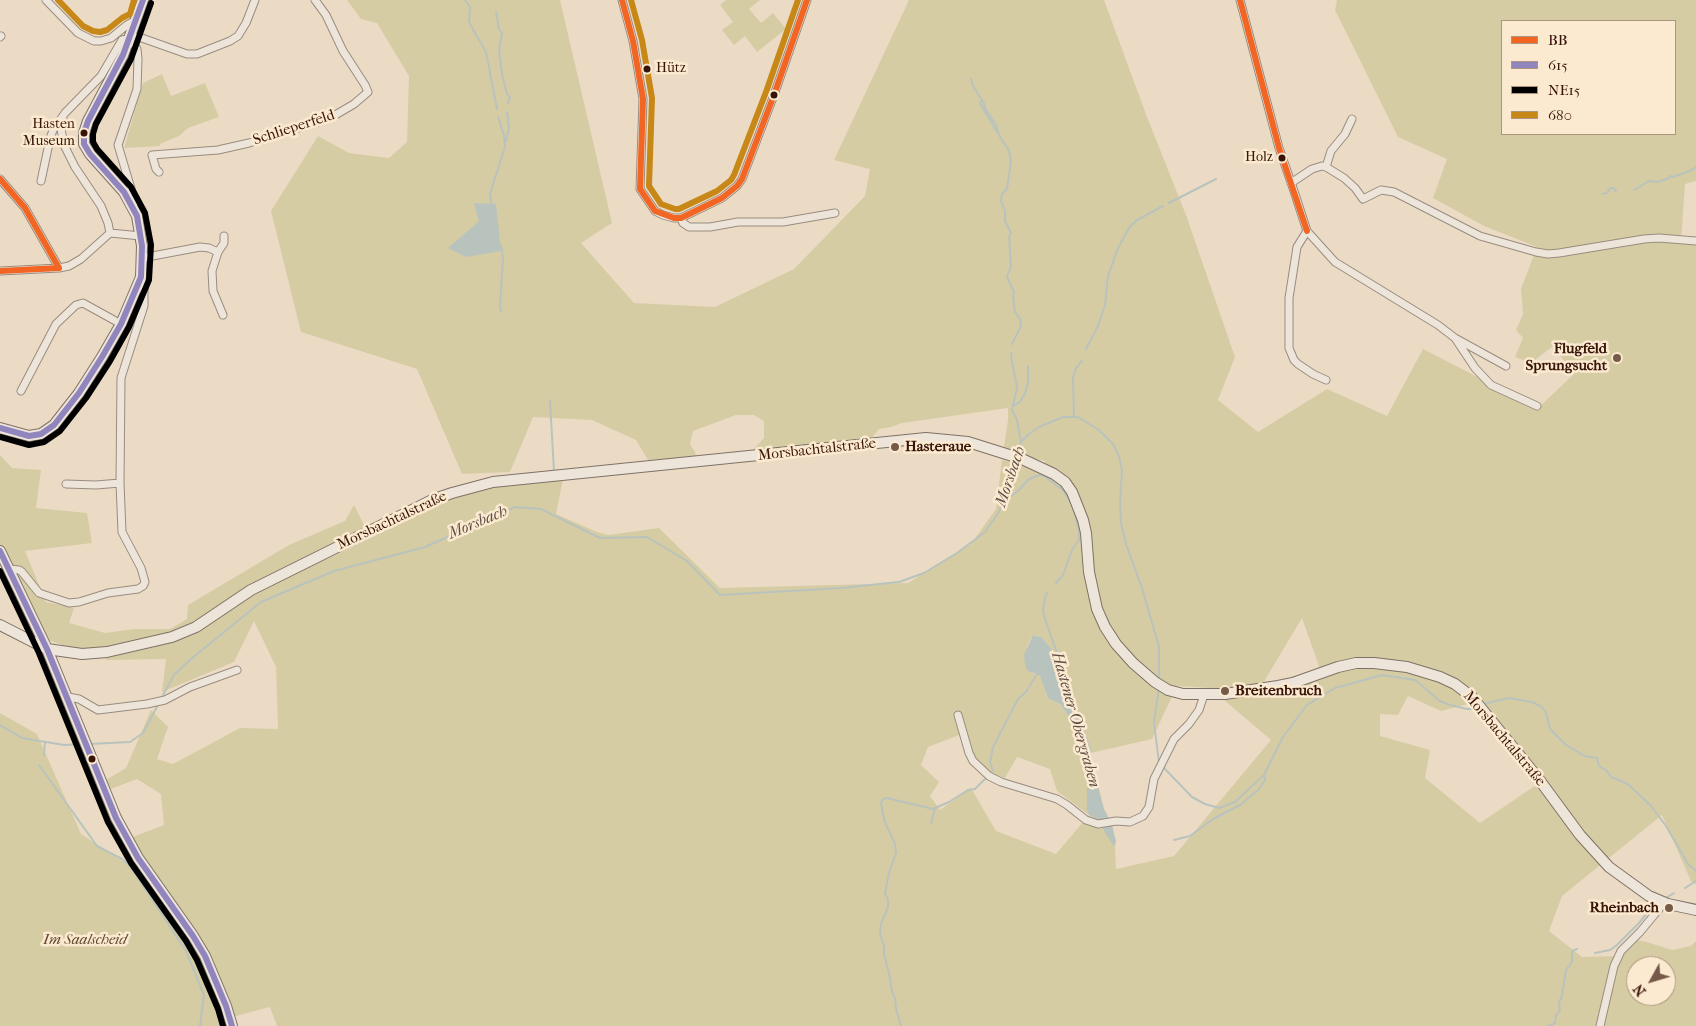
<!DOCTYPE html>
<meta charset="utf-8">
<style>
body{margin:0}
#map{position:relative;width:1696px;height:1026px;overflow:hidden;background:#ebdbc5;font-family:"IM FELL French Canon",serif}
canvas{display:block}
.legend{position:absolute;left:1501px;top:20px;width:175px;height:115px;box-sizing:border-box;background:#fcead0;border:1px solid #ad9480;margin:0;padding:6px 9px;list-style:none;font-size:15px;color:#361408}
.legend li{display:flex;align-items:center;gap:10px;height:25px}
.legend b{width:25px;border:1px solid #ad9480}
.north{position:absolute;left:1626px;top:956px;width:50px;height:50px;box-sizing:border-box;background:#fcead0;border:1px solid #ad9480;border-radius:50%;rotate:231deg;font-size:14px;font-weight:700;line-height:20px;text-align:center;color:#361408}
.north::after{content:'';display:block;margin:auto;width:18px;height:22px;background:#755a4a;clip-path:polygon(50% 0,100% 100%,50% 72%,0 100%)}
</style>
<div id="map">
<canvas width="1696" height="1026"></canvas>
<ul class="legend">
<li><b style="height:6px;background:#f26522"></b>BB</li>
<li><b style="height:6px;background:#9185be"></b>615</li>
<li><b style="height:6px;background:#000"></b>NE15</li>
<li><b style="height:6px;background:#c88817"></b>680</li>
</ul>
<div class="north">N</div>
</div>
<script>
const ctx = document.querySelector('canvas').getContext('2d');
ctx.lineJoin = 'round';
function fillPath(path, color) {
  ctx.fillStyle = color;
  ctx.fill(path, 'evenodd');
}
function shape(rows) {
  const path = new Path2D();
  for (const r of rows) {
    path.moveTo(r[0], r[1]);
    for (let i = 2; i < r.length; i += 2) path.lineTo(r[i], r[i + 1]);
  }
  return path;
}
function trace(path, color, width, dash) {
  ctx.strokeStyle = color;
  ctx.lineWidth = width;
  ctx.lineCap = dash ? 'butt' : 'round';
  ctx.setLineDash(dash || []);
  ctx.stroke(path);
}
function write(font, color, halo, rows, align = 'center') {
  ctx.font = font + ' "IM FELL French Canon",serif';
  ctx.lineWidth = 5;
  ctx.setLineDash([]);
  ctx.textBaseline = 'middle';
  ctx.strokeStyle = halo;
  ctx.fillStyle = color;
  for (const [text, x, y, turn = 0] of rows) {
    ctx.save();
    ctx.translate(x, y);
    ctx.rotate((+turn || 0) * Math.PI / 180);
    ctx.textAlign = isNaN(turn) ? turn : align;
    if (halo) ctx.strokeText(text, 0, 0);
    ctx.fillText(text, 0, 0);
    ctx.restore();
  }
}
const green = shape([
 [347,0,560,0,612,223,581,243,634,303,715,307,794,269,865,196,870,169,834,160,909,0,1104,0,1147,117,1186,215,1235,357,1218,400,1258,432,1327,389,1387,416,1423,349,1538,408,1574,374,1553,346,1531,363,1515,357,1523,338,1516,330,1523,314,1521,289,1537,247,1484,226,1433,198,1447,159,1398,137,1335,10,1337,0,1696,0,1696,181,1685,184,1681,242,1696,244,1696,884,1691,881,1662,815,1562,896,1549,931,1582,957,1620,956,1636,940,1647,942,1672,950,1691,946,1696,941,1696,1026,277,1026,270,1007,228,1018,228,1026,0,1026,0,713,37,734,81,834,145,876,130,838,164,825,161,794,137,779,108,790,104,781,126,768,151,710,168,727,157,759,173,764,240,728,278,729,276,667,254,621,234,662,162,692,166,659,105,660,108,655,191,635,210,624,244,598,269,585,348,549,448,499,480,489,563,479,556,514,597,532,609,535,659,528,720,588,908,583,971,544,996,509,1002,460,1021,465,1043,473,1045,461,1032,458,1004,447,1008,420,1008,408,902,423,891,427,879,429,871,439,752,451,764,438,764,421,754,415,736,415,693,431,690,444,695,452,696,458,648,460,636,440,592,420,533,417,510,472,462,474,417,369,301,332,271,211,318,136,349,153,389,158,407,142,409,76,377,23,361,19],
 [1502,21,1675,21,1675,134,1502,134],
 [1302,618,1320,669,1262,685],
 [1035,635,1041,637,1054,652,1060,674,1061,675,1066,674,1081,725,1092,752,1091,753,1152,739,1177,686,1210,688,1271,740,1174,856,1116,869,1115,845,1101,821,1089,815,1087,811,1087,763,1082,744,1078,741,1070,718,1060,704,1048,698,1039,674,1030,672,1027,647,1032,636],
 [1408,696,1441,711,1480,701,1545,779,1480,823,1425,778,1430,750,1380,736,1380,714,1398,715],
 [967,732,973,756,990,773,1005,778,1017,757,1050,769,1057,791,1089,815,1056,854,996,831,971,788,940,810,930,796,939,782,921,765,928,747],
 [1636,966,1666,966,1666,996,1636,996],
 [726,0,760,0,749,9,761,23,773,13,786,29,757,52,745,36,734,45,722,30,733,22,720,5],
 [162,74,171,96,205,83,219,117,188,128,179,136,160,144,160,146,124,148,143,83],
 [0,455,12,468,41,470,36,508,87,513,92,543,25,551,46,602,74,608,69,623,105,633,134,629,170,629,187,619,188,605,289,545,345,521,354,505,365,527,242,589,204,618,163,634,116,646,80,651,48,640,0,548]
]);
const water = shape([
 [474,203,496,204,501,251,466,257,448,248,479,221],
 [1033,635,1041,637,1051,648,1060,674,1062,675,1066,674,1069,681,1073,699,1092,752,1091,753,1092,762,1104,809,1112,824,1115,838,1116,840,1115,846,1113,845,1104,831,1101,821,1089,815,1087,811,1087,763,1082,744,1078,741,1070,718,1060,704,1048,698,1039,674,1030,672,1027,670,1025,665,1024,655]
]);
const stream = shape([
 [465,0,470,7,469,21,471,26,486,52,497,109],
 [496,12,499,29,502,33,499,51,502,74,507,94,510,97,508,103],
 [971,79,973,86,984,103,985,108,996,125,999,135,1009,151,1011,161,1007,189,1002,194,1001,201,1005,211,1005,221,1011,233,1009,236,1011,266,1007,277,1014,292,1013,296,1015,312,1020,319,1021,323,1020,328,1012,344],
 [982,100,980,103,981,105,997,132],
 [506,141,509,128,507,112],
 [1634,190,1649,181,1658,182,1669,178,1670,176,1673,177,1692,170,1696,167],
 [1602,194,1607,193,1610,188,1613,188,1616,191],
 [1169,203,1216,179],
 [492,206,490,194,505,147,504,135,498,117],
 [501,245,503,259,500,304,501,312],
 [1086,349,1098,326,1105,305,1108,276,1118,248,1129,228,1137,220,1163,206],
 [1011,353,1012,362,1017,387,1012,410,1017,420,1021,442],
 [550,400,554,472],
 [1013,404,1015,405,1020,402,1025,393,1028,383,1028,366],
 [1074,417,1073,378,1076,368,1082,361],
 [1017,453,1021,442,1029,434,1039,427,1063,417,1078,417,1099,430,1113,444,1119,456,1122,471,1120,503,1121,523,1126,544,1142,588,1159,647,1159,681],
 [1002,502,1018,491,1029,479,1040,475,1044,476,1063,490,1071,503],
 [1056,583,1063,575,1072,550,1079,540,1079,531,1073,507],
 [1047,593,1045,598,1043,609,1044,616,1065,676],
 [161,699,174,675,191,659,261,602,334,571,425,547,515,507,541,509,600,538,647,537,687,561,720,595,841,588,899,582,924,573,957,553,985,532,999,512,1015,460],
 [1483,704,1509,698,1532,702,1542,707,1546,713,1550,729,1566,745,1585,756,1597,758,1599,766,1607,771,1611,777,1628,784,1651,806,1666,826,1688,864,1696,871],
 [0,725,22,738,64,745,82,744],
 [89,744,130,742,143,733,159,703],
 [44,755,45,742],
 [1159,763,1154,722,1159,688],
 [39,765,97,846,122,859,130,866,186,951,204,995,200,1026],
 [1162,766,1192,797,1205,804,1219,808,1235,802,1264,775,1283,737,1307,705,1335,688,1382,675,1415,680,1440,701,1450,705,1467,709,1477,709],
 [993,771,990,762,993,747,1018,699,1026,692,1037,674,1039,674],
 [931,823,935,809],
 [1174,840,1190,836,1213,819,1240,805,1259,789,1265,780,1264,775],
 [1685,888,1696,881],
 [1666,898,1674,893],
 [1595,953,1610,950,1617,945,1639,923,1653,906],
 [901,1026,896,1009,895,998,892,992,889,973,884,955,884,946,880,935,881,924,888,907,888,899,885,894,889,873,896,853,895,844,884,820,881,802,883,799,887,798,933,809,949,802,968,790,975,789,986,778],
 [1549,1026,1555,1023,1556,1015,1560,1010,1559,1002,1562,996,1566,970,1572,962,1572,951,1577,949]
]);
const street = shape([
 [46,0,78,33,94,41,101,41,111,38,127,25,136,20],
 [622,0,633,41,643,99,640,189,655,211,663,215,674,218,681,218,722,198,737,186,742,179,774,95,807,0],
 [1240,0,1279,148,1293,188,1307,231,1335,262,1438,325,1455,338,1506,366],
 [0,37,1,36],
 [129,38,137,49,138,59,137,89,118,145,135,202,133,207],
 [63,119,61,129,64,145,75,167,101,206,108,223,110,233],
 [1326,167,1331,151,1345,134,1352,119],
 [159,172,156,169,152,155,218,150,249,143,318,122,337,114,354,104,368,92,365,85,343,51,326,15,315,0],
 [0,179,25,208,59,268],
 [41,181,50,139,53,130,65,113,101,76,122,40,139,37,187,54,197,54,230,41,238,36,246,23,255,0],
 [1291,183,1312,169,1322,166,1326,167,1344,178,1355,188,1363,199,1381,190,1394,192,1480,236,1536,252,1548,254,1559,253,1644,239,1659,238,1696,241],
 [681,218,683,223,689,227,710,227,738,222,783,222,835,213],
 [1307,231,1297,247,1289,298,1289,348,1294,360,1298,364,1313,374,1326,380],
 [142,258,200,247,209,248,218,252],
 [0,271,59,268,69,266,81,259,110,233,141,236],
 [223,315,213,291,212,271,218,252,224,243,224,236],
 [1455,338,1475,368,1491,385,1537,406],
 [21,391,56,324,76,305,83,303,121,324],
 [66,484,96,485,120,483],
 [9,569,19,570,22,572,39,593,69,603,79,602,108,593,138,589,143,586,145,582,141,568,122,532,120,483,121,378,144,306,144,286,141,277],
 [68,697,79,699,98,710,147,704,165,700,190,687,237,670],
 [958,715,969,753,973,761,989,776,1001,782,1057,799,1067,805,1086,820,1098,824,1116,821,1130,822,1143,816,1149,807,1154,779,1174,739,1189,724,1199,710,1204,695],
 [1600,1026,1614,966,1621,951,1640,932,1664,903]
]);
const secondary = shape([
 [0,428,29,436,41,434,54,425,79,393,102,357,121,324,141,277,142,246,137,216,124,192,90,154,84,144,84,133,88,121,123,55,143,0],
 [0,551,47,649,116,818,138,858,193,936,205,956,226,1006,232,1026],
 [0,625,47,649,82,654,107,652,172,637,196,627,251,590,432,500,452,493,493,482,926,438,968,442,1022,459,1054,474,1065,482,1072,492,1083,520,1086,533,1089,572,1097,609,1105,627,1116,644,1133,663,1155,682,1168,690,1183,694,1225,694,1278,686,1293,683,1338,667,1356,663,1374,663,1407,667,1440,677,1455,684,1472,697,1538,778,1580,835,1609,867,1649,896,1668,904,1696,910]
]);
const bus1 = shape([
 [622,0,633,41,643,99,640,189,655,211,674,218,681,218,722,198,737,186,742,179,774,95,807,0],
 [1240,0,1279,148,1307,231],
 [0,179,25,208,59,268],
 [0,271,59,268]
]);
const bus2 = shape([
 [0,428,29,436,41,434,54,425,79,393,102,357,121,324,141,277,142,246,137,216,124,192,90,154,84,144,84,133,88,121,123,55,143,0],
 [0,551,47,649,116,818,138,858,193,936,205,956,226,1006,232,1026]
]);
const bus3 = shape([
 [0,437,29,445,44,442,60,431,86,398,110,361,129,327,149,280,151,245,145,213,131,187,97,149,93,142,93,134,96,124,131,59,151,3],
 [0,571,39,653,108,822,131,863,186,941,197,960,218,1009,223,1026]
]);
const bus4 = shape([
 [58,0,83,26,93,31,100,32,107,30,122,18,130,14,134,0],
 [631,0,642,40,652,98,649,186,661,204,675,209,679,209,717,191,731,180,734,175,766,92,798,0]
]);
const markers = [
 [647,69,4.5,"#361408"],
 [774,95,4.5,"#361408"],
 [84,133,4.5,"#361408"],
 [1282,158,4.5,"#361408"],
 [1617,358,5,"#755a4a"],
 [895,447,5,"#755a4a"],
 [1225,691,5,"#755a4a"],
 [92,759,4.5,"#361408"],
 [1669,908,5,"#755a4a"]
];
const busNames = [
 ["Hütz",656,69,"left"],
 ["Hasten",75,125],
 ["Museum",75,142],
 ["Holz",1273,158]
];
const streetNames = [
 ["Schlieperfeld",294,128,-18],
 ["Morsbachtalstraße",817,450,-6],
 ["Morsbachtalstraße",392,521,-25],
 ["Morsbachtalstraße",1504,739,50]
];
const poiNames = [
 ["Flugfeld",1607,349],
 ["Sprungsucht",1607,366],
 ["Hasteraue",905,447,"left"],
 ["Breitenbruch",1235,691,"left"],
 ["Rheinbach",1659,908]
];
const parkNames = [
 ["Im Saalscheid",85,940]
];
const waterNames = [
 ["Morsbach",1011,477,-71],
 ["Morsbach",478,523,-23],
 ["Hastener Obergraben",1075,720,74]
];
fillPath(green, '#d6cca4');
fillPath(water, '#b9c3bd');
trace(stream, '#b9c3bd', 2);
trace(street, '#998c7f', 9);
trace(secondary, '#7f7165', 12);
trace(street, '#eee5da', 7);
trace(secondary, '#eee5da', 10);
trace(bus1, '#f26522', 6);
trace(bus2, '#9185be', 6);
trace(bus3, '#000', 6);
trace(bus4, '#c88817', 6);
for (const [x, y, r, color] of markers) {
  const dot = new Path2D();
  dot.arc(x, y, r, 0, 2 * Math.PI);
  ctx.fillStyle = color;
  ctx.fill(dot);
  trace(dot, '#fcead0', 2);
}
write('14px', '#361408', '#fcead0', busNames, 'right');
write('15px', '#361408', '#fcead0', streetNames);
write('bold 15px', '#361408', '#fcead0', poiNames, 'right');
write('italic 15px', '#61472f', '#fcead0', parkNames);
write('italic 16px', '#5c4e46', '#fcead0', waterNames);
</script>
